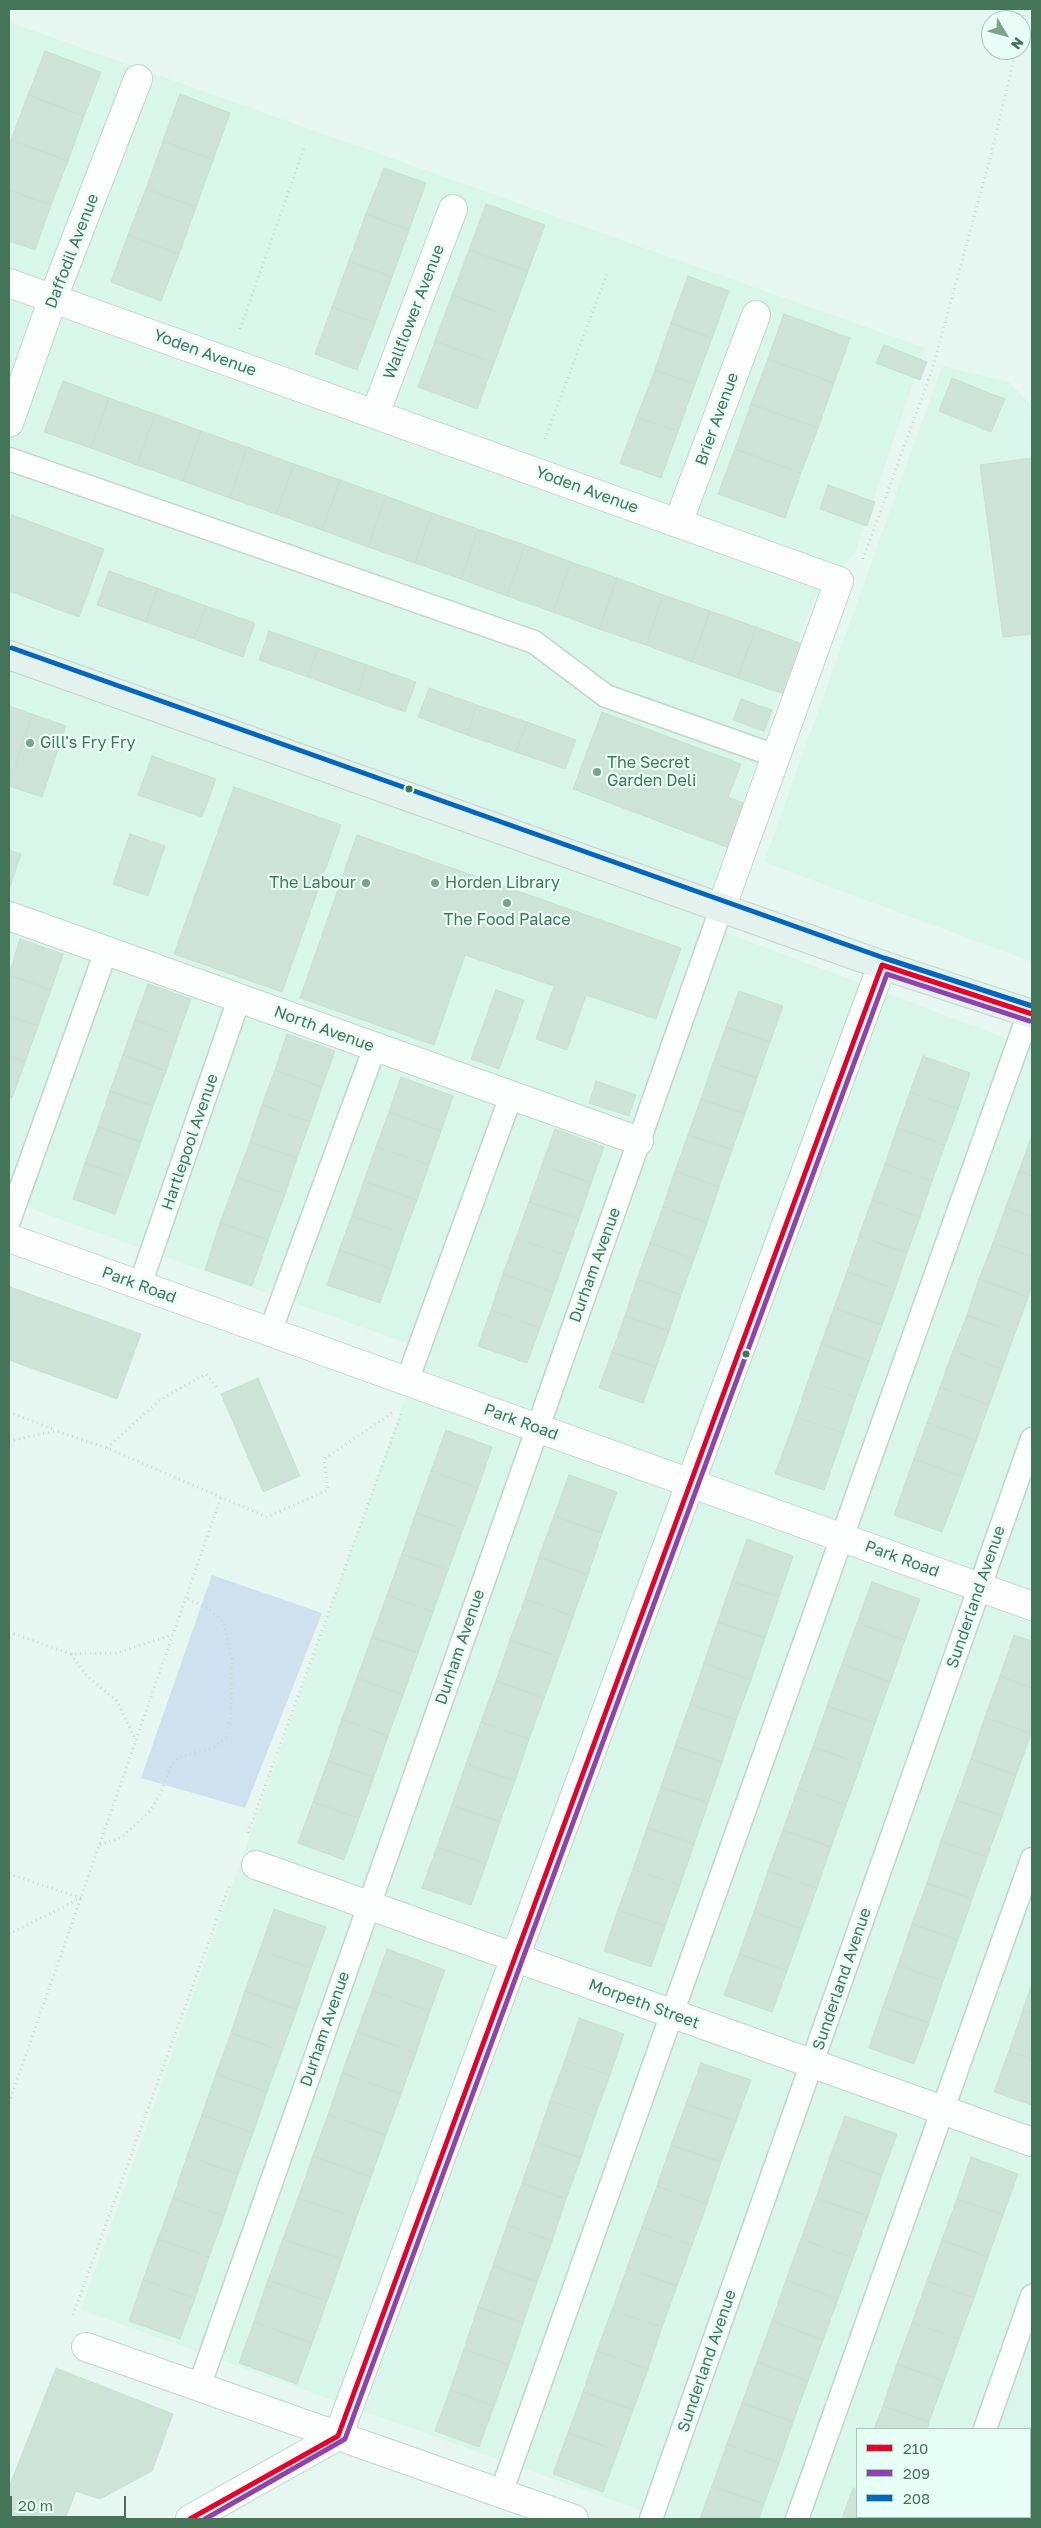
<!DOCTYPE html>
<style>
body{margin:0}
#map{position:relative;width:1041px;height:2528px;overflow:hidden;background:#e6f7f1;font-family:"Golos Text",sans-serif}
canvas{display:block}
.frame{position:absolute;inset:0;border:10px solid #457558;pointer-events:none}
.legend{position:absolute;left:856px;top:2428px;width:175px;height:90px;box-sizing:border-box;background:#e7fff6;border:1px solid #a6c8b7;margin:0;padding:6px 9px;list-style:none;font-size:15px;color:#457558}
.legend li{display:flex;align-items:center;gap:10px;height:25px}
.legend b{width:25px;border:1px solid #a6c8b7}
.north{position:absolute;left:981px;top:10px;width:50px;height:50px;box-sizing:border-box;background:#e7fff6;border:1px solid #a6c8b7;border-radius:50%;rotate:127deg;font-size:14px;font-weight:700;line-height:20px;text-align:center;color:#457558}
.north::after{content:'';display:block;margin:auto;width:18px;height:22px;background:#7da28e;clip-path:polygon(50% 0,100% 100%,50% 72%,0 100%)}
.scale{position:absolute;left:10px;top:2496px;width:116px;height:22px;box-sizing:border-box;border:2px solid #457558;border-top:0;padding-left:6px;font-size:15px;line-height:18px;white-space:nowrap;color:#457558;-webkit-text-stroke:4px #e7fff6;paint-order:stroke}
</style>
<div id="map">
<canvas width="1041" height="2528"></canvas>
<div class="frame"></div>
<ul class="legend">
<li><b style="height:6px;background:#e4002b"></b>210</li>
<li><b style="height:6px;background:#8e44ad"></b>209</li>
<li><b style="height:6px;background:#0065bd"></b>208</li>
</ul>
<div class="north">N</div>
<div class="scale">20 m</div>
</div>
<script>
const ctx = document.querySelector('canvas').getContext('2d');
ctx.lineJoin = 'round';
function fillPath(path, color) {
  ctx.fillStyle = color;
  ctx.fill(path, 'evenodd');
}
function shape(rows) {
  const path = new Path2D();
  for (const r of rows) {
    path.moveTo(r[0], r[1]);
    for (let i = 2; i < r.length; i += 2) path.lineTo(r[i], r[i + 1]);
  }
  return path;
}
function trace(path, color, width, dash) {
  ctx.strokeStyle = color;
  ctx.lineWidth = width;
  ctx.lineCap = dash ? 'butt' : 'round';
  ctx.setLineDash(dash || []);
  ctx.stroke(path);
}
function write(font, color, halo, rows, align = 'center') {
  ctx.font = font + ' "Golos Text",sans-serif';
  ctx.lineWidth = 4.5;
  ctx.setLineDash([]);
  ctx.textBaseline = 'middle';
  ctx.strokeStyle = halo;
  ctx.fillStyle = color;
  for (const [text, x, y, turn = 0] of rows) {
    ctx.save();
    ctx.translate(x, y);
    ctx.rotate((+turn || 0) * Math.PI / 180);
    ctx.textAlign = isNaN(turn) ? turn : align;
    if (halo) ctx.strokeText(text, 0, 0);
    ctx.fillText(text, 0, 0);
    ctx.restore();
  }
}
const residential = shape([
 [9,22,925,348,855,553,813,600,700,923,1032,1048,1032,2519,665,2519,81,2310,423,1349,9,1201],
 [857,2429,1030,2429,1030,2517,857,2517],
 [942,366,1009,382,1032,406,1032,962,764,862]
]);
const green = shape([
 [212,1575,322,1613,245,1808,141,1778]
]);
const building = shape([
 [45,51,101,72,84,116,28,95,45,51],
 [180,94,230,113,213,160,163,141,180,94],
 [28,95,84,116,68,161,11,140,28,95],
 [11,140,68,161,51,205,9,190,9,148,11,140],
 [163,141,213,160,196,207,146,189,163,141],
 [384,168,426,183,409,230,366,214,384,168],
 [146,189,196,207,179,254,128,235,146,189],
 [9,190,51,205,35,250,9,241,9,190],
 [486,204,545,225,528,271,469,250,486,204],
 [366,214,409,230,392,277,349,261,366,214],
 [128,235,179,254,161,301,111,282,128,235],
 [469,250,528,271,511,317,452,295,469,250],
 [349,261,392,277,375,323,332,307,349,261],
 [688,276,729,291,712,338,671,323,688,276],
 [452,295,511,317,494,363,435,341,452,295],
 [332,307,375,323,357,370,315,354,332,307],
 [784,314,850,338,834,383,768,359,784,314],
 [671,323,712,338,695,384,655,370,671,323],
 [435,341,494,363,477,409,418,387,435,341],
 [884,345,927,362,920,380,876,363,884,345],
 [768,359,834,383,818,428,751,404,768,359],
 [655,370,695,384,678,431,637,417,655,370],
 [952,378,1005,399,991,432,939,411,952,378],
 [63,381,109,398,91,448,44,432,63,381],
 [109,398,155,414,137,465,91,448,109,398],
 [751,404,818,428,801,473,735,449,751,404],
 [155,414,201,431,183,481,137,465,155,414],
 [637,417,678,431,661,478,620,463,637,417],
 [201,431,247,447,230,498,183,481,201,431],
 [247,447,294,464,276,514,230,498,247,447],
 [735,449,801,473,785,518,718,494,735,449],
 [1032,458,1032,634,1003,637,980,465,1032,458],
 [294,464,340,480,322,530,276,514,294,464],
 [340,480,386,496,368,547,322,530,340,480],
 [828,485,875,502,867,526,820,509,828,485],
 [386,496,432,513,415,563,368,547,386,496],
 [432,513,478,529,461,579,415,563,432,513],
 [12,515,104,549,79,617,9,591,9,525,12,515],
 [478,529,525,545,507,596,461,579,478,529],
 [525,545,571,562,553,612,507,596,525,545],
 [571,562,617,578,599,629,553,612,571,562],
 [109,571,157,588,146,622,97,605,109,571],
 [617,578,663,595,646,645,599,629,617,578],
 [157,588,206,606,194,639,146,622,157,588],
 [663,595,710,611,692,662,646,645,663,595],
 [206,606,255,623,243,657,194,639,206,606],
 [710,611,756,627,738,678,692,662,710,611],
 [756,627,802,644,784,694,738,678,756,627],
 [269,631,318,648,308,677,259,660,269,631],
 [318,648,367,665,357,695,308,677,318,648],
 [367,665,416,682,405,712,357,695,367,665],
 [429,688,477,705,467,735,418,717,429,688],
 [741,699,772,710,764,731,733,720,741,699],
 [477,705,527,722,516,752,467,735,477,705],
 [9,706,32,714,9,782,9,706],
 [602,712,741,764,728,797,746,804,729,848,573,789,602,712],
 [32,714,66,726,42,797,9,786,32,714],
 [527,722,576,740,565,769,516,752,527,722],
 [152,756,216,779,202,817,138,795,152,756],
 [234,787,341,825,282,992,174,954,234,787],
 [130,834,165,846,148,896,113,884,130,834],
 [357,835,681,948,656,1019,586,995,567,1050,536,1039,554,986,465,955,434,1045,300,998,357,835],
 [9,850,21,854,9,890,9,850],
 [20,939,63,954,51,990,9,975,20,939],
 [9,975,51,990,38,1026,9,1016,9,975],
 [148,984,191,999,178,1035,135,1020,148,984],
 [496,990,524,1000,499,1069,471,1059,496,990],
 [739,991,783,1006,770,1042,726,1027,739,991],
 [9,1016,38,1026,25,1062,9,1056,9,1016],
 [135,1020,178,1035,166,1071,123,1055,135,1020],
 [726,1027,770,1042,757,1078,713,1063,726,1027],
 [287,1034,335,1051,322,1087,275,1070,287,1034],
 [123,1055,166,1071,153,1106,110,1091,123,1055],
 [9,1056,25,1062,12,1098,9,1097,9,1056],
 [923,1056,970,1073,958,1109,910,1092,923,1056],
 [713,1063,757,1078,745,1114,701,1099,713,1063],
 [275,1070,322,1087,310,1122,262,1105,275,1070],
 [401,1077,453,1096,441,1131,389,1112,401,1077],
 [596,1081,636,1095,629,1116,589,1103,596,1081],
 [110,1091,153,1106,141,1142,98,1127,110,1091],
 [910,1092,958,1109,945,1145,897,1128,910,1092],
 [701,1099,745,1114,732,1150,688,1135,701,1099],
 [262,1105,310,1122,297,1158,250,1142,262,1105],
 [389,1112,441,1131,429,1165,376,1147,389,1112],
 [98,1127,141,1142,128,1178,85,1163,98,1127],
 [897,1128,945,1145,932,1181,885,1164,897,1128],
 [555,1129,604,1147,591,1183,542,1165,555,1129],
 [688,1135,732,1150,719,1187,675,1171,688,1135],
 [1032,1135,1032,1176,1019,1171,1032,1135],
 [250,1142,297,1158,285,1194,237,1177,250,1142],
 [376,1147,429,1165,417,1200,364,1181,376,1147],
 [85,1163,128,1178,115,1214,73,1199,85,1163],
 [885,1164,932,1181,920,1217,872,1200,885,1164],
 [542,1165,591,1183,579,1219,529,1202,542,1165],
 [675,1171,719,1187,707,1223,663,1207,675,1171],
 [1019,1171,1032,1176,1032,1217,1006,1207,1019,1171],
 [237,1177,285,1194,268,1240,220,1223,237,1177],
 [364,1181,417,1200,404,1234,352,1216,364,1181],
 [872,1200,920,1217,907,1253,859,1236,872,1200],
 [529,1202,579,1219,566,1255,516,1238,529,1202],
 [663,1207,707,1223,694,1259,650,1243,663,1207],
 [1006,1207,1032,1217,1032,1257,993,1243,1006,1207],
 [352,1216,404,1234,392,1269,339,1250,352,1216],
 [220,1223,268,1240,252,1286,205,1270,220,1223],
 [859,1236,907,1253,895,1289,847,1272,859,1236],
 [516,1238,566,1255,553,1292,503,1274,516,1238],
 [650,1243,694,1259,681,1295,637,1279,650,1243],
 [993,1243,1032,1257,1032,1285,1028,1297,979,1279,993,1243],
 [339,1250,392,1269,380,1303,327,1285,339,1250],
 [847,1272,895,1289,882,1325,834,1308,847,1272],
 [503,1274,553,1292,540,1328,491,1310,503,1274],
 [637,1279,681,1295,669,1331,625,1316,637,1279],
 [979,1279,1028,1297,1015,1333,967,1315,979,1279],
 [10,1287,141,1334,117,1399,9,1360,10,1287],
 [834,1308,882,1325,869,1361,821,1344,834,1308],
 [491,1310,540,1328,527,1363,478,1346,491,1310],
 [967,1315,1015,1333,1002,1369,953,1351,967,1315],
 [625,1316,669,1331,656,1367,612,1352,625,1316],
 [821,1344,869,1361,856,1397,808,1381,821,1344],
 [953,1351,1002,1369,989,1405,940,1387,953,1351],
 [612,1352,656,1367,643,1403,599,1388,612,1352],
 [258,1378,300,1476,263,1492,221,1394,258,1378],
 [808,1381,856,1397,844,1433,796,1417,808,1381],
 [940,1387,989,1405,976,1441,927,1423,940,1387],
 [796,1417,844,1433,824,1490,775,1474,796,1417],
 [927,1423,976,1441,963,1477,914,1459,927,1423],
 [446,1430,492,1447,478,1488,431,1471,446,1430],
 [914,1459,963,1477,942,1532,894,1515,914,1459],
 [431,1471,478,1488,463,1529,416,1513,431,1471],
 [569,1475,617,1492,602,1533,554,1516,569,1475],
 [416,1513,463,1529,448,1570,402,1554,416,1513],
 [554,1516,602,1533,588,1575,539,1557,554,1516],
 [747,1539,793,1556,779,1597,732,1581,747,1539],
 [402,1554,448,1570,433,1612,387,1595,402,1554],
 [539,1557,588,1575,573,1616,525,1599,539,1557],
 [732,1581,779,1597,765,1638,718,1622,732,1581],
 [872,1582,920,1599,905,1640,857,1623,872,1582],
 [387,1595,433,1612,418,1653,372,1637,387,1595],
 [525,1599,573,1616,559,1657,510,1640,525,1599],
 [718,1622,765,1638,751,1680,704,1663,718,1622],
 [857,1623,905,1640,890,1682,842,1664,857,1623],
 [1014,1635,1032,1641,1032,1688,1000,1676,1014,1635],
 [372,1637,418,1653,403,1695,357,1678,372,1637],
 [510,1640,559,1657,544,1698,496,1681,510,1640],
 [704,1663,751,1680,736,1720,690,1704,704,1663],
 [842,1664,890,1682,875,1723,827,1706,842,1664],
 [1000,1676,1032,1688,1031,1734,985,1717,1000,1676],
 [357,1678,403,1695,388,1736,342,1719,357,1678],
 [496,1681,544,1698,529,1739,481,1722,496,1681],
 [690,1704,736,1720,722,1762,675,1746,690,1704],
 [827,1706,875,1723,861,1764,813,1747,827,1706],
 [985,1717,1031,1734,1016,1775,971,1759,985,1717],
 [342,1719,388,1736,374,1777,328,1761,342,1719],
 [481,1722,529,1739,515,1781,466,1764,481,1722],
 [675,1746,722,1762,708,1803,661,1787,675,1746],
 [813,1747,861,1764,846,1805,798,1788,813,1747],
 [971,1759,1016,1775,1002,1816,956,1800,971,1759],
 [328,1761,374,1777,359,1818,313,1802,328,1761],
 [466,1764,515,1781,500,1822,452,1805,466,1764],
 [661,1787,708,1803,694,1844,647,1828,661,1787],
 [798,1788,846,1805,831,1847,783,1830,798,1788],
 [956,1800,1002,1816,987,1857,941,1841,956,1800],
 [313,1802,359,1818,344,1860,298,1843,313,1802],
 [452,1805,500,1822,486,1864,437,1847,452,1805],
 [647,1828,694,1844,680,1885,633,1869,647,1828],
 [783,1830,831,1847,817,1888,768,1871,783,1830],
 [941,1841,987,1857,972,1899,927,1883,941,1841],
 [437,1847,486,1864,471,1905,422,1888,437,1847],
 [633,1869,680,1885,665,1926,618,1910,633,1869],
 [768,1871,817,1888,802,1929,754,1912,768,1871],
 [927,1883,972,1899,958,1940,912,1924,927,1883],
 [274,1909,326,1927,311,1968,260,1950,274,1909],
 [618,1910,665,1926,651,1967,604,1951,618,1910],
 [754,1912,802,1929,787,1971,739,1954,754,1912],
 [912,1924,958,1940,943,1981,898,1965,912,1924],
 [387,1949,445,1970,430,2011,372,1991,387,1949],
 [260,1950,311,1968,297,2010,245,1991,260,1950],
 [739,1954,787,1971,772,2012,724,1995,739,1954],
 [898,1965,943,1981,929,2023,883,2007,898,1965],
 [1032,1984,1032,2013,1023,2010,1032,1984],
 [245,1991,297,2010,282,2051,231,2033,245,1991],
 [372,1991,430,2011,416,2053,357,2032,372,1991],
 [883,2007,929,2023,914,2064,869,2048,883,2007],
 [1023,2010,1032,2013,1032,2059,1009,2051,1023,2010],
 [579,2018,624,2034,610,2075,565,2060,579,2018],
 [357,2032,416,2053,401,2094,342,2073,357,2032],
 [231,2033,282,2051,267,2092,216,2074,231,2033],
 [1009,2051,1032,2059,1032,2105,994,2092,1009,2051],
 [565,2060,610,2075,595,2116,550,2101,565,2060],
 [701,2063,751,2080,736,2121,686,2104,701,2063],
 [342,2073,401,2094,386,2135,328,2115,342,2073],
 [216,2074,267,2092,253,2133,202,2115,216,2074],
 [550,2101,595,2116,581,2158,536,2142,550,2101],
 [686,2104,736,2121,721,2162,671,2145,686,2104],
 [202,2115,253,2133,238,2174,187,2156,202,2115],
 [328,2115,386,2135,371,2177,313,2156,328,2115],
 [845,2116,897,2134,882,2175,830,2157,845,2116],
 [536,2142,581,2158,566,2199,522,2183,536,2142],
 [671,2145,721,2162,707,2204,657,2186,671,2145],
 [187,2156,238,2174,224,2216,173,2198,187,2156],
 [313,2156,371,2177,356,2218,298,2198,313,2156],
 [830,2157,882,2175,868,2216,816,2198,830,2157],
 [971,2157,1018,2174,1003,2215,957,2199,971,2157],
 [522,2183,566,2199,552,2241,507,2225,522,2183],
 [657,2186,707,2204,692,2245,642,2227,657,2186],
 [173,2198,224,2216,209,2257,158,2239,173,2198],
 [298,2198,356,2218,342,2259,283,2239,298,2198],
 [816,2198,868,2216,853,2258,801,2239,816,2198],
 [957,2199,1003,2215,988,2257,942,2240,957,2199],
 [507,2225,552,2241,537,2282,493,2266,507,2225],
 [642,2227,692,2245,677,2286,627,2268,642,2227],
 [158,2239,209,2257,195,2298,143,2280,158,2239],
 [283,2239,342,2259,327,2301,268,2280,283,2239],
 [801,2239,853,2258,838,2299,786,2280,801,2239],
 [942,2240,988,2257,974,2298,927,2281,942,2240],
 [493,2266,537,2282,523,2323,478,2307,493,2266],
 [627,2268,677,2286,662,2327,612,2310,627,2268],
 [143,2280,195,2298,180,2339,129,2321,143,2280],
 [268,2280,327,2301,312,2343,254,2322,268,2280],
 [786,2280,838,2299,823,2340,772,2321,786,2280],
 [927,2281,974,2298,959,2339,912,2323,927,2281],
 [478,2307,523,2323,509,2365,464,2349,478,2307],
 [612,2310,662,2327,648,2369,597,2351,612,2310],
 [772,2321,823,2340,808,2381,757,2362,772,2321],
 [254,2322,312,2343,297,2384,239,2363,254,2322],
 [912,2323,959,2339,944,2381,897,2364,912,2323],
 [464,2349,509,2365,494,2406,450,2390,464,2349],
 [597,2351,648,2369,633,2410,583,2392,597,2351],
 [757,2362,808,2381,793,2422,742,2403,757,2362],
 [897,2364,944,2381,929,2422,883,2406,897,2364],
 [56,2368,173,2414,152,2471,100,2499,76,2491,65,2519,9,2519,9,2487,56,2368],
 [450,2390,494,2406,479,2447,435,2431,450,2390],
 [583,2392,633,2410,618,2451,568,2433,583,2392],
 [742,2403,793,2422,779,2463,727,2444,742,2403],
 [883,2406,929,2422,927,2429,874,2429,883,2406],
 [568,2433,618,2451,603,2492,553,2474,568,2433],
 [727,2444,779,2463,764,2504,712,2486,727,2444],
 [712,2486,764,2504,759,2519,700,2519,712,2486],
 [853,2488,857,2490,857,2517,896,2517,895,2519,842,2519,853,2488]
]);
const path = shape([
 [1021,31,1026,9],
 [240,329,304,148],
 [545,439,608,271],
 [863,559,932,370,991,155,1016,50],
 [9,1412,55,1430],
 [9,1441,56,1431,107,1448,267,1517,328,1490,324,1459,392,1413],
 [107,1448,161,1399,206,1374,217,1387],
 [9,1632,71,1654,116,1653,172,1635],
 [71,1654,88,1677,117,1701,136,1741],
 [248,1833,401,1414],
 [100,1845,122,1837,150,1811,162,1790,171,1765,179,1757,213,1748,227,1737,231,1713,232,1659,224,1623,208,1608,186,1598],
 [9,1874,81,1898],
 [9,1934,81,1898],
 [9,2103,221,1497],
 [73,2315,229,1886]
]);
const service = shape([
 [9,459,534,642,606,696,776,756],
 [9,1221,106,951],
 [140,1285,239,999],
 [270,1332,375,1047],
 [407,1381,511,1096],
 [199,2387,722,906],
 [985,2429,1032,2296],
 [501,2493,1029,1013],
 [651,2519,1032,1439],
 [797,2519,1032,1859],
 [954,2519,955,2517]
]);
const minor = shape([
 [9,283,839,581,722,906],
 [375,414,453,209],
 [9,423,53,298,138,79],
 [678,523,756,315],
 [9,916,639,1141],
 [9,1238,1032,1606],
 [256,1865,1032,2142],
 [86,2347,574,2519],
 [190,2519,338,2436,882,965]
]);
const primary = shape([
 [9,655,882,965,1032,1014]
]);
const bus1 = shape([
 [190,2519,338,2436,882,965,1032,1014]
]);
const bus2 = shape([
 [205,2519,345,2439,887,974,1030,1021]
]);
const bus3 = shape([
 [12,648,884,958,1032,1006]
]);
const markers = [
 [30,743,5,"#7da28e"],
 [597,772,5,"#7da28e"],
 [409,789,4.5,"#457558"],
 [366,883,5,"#7da28e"],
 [435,883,5,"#7da28e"],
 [507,903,5,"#7da28e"],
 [746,1354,4.5,"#457558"]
];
const streetNames = [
 ["Daffodil Avenue",72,251,-69],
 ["Wallflower Avenue",414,312,-69],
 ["Yoden Avenue",205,353,20],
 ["Brier Avenue",717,419,-70],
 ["Yoden Avenue",587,490,20],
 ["North Avenue",324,1029,20],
 ["Hartlepool Avenue",190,1142,-71],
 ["Durham Avenue",595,1265,-70],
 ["Park Road",139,1285,20],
 ["Park Road",521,1422,20],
 ["Park Road",902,1559,20],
 ["Sunderland Avenue",976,1597,-71],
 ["Durham Avenue",460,1647,-71],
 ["Sunderland Avenue",842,1979,-71],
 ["Morpeth Street",644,2004,20],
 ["Durham Avenue",325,2029,-71],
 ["Sunderland Avenue",707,2361,-71]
];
const poiNames = [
 ["Gill's Fry Fry",40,743],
 ["The Secret",607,763],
 ["Garden Deli",607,781],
 ["The Labour",356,883,"right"],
 ["Horden Library",445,883],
 ["The Food Palace",507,920,"center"]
];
fillPath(residential, '#d8f6ea');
fillPath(green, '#cfe0ee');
fillPath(building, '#cee3d8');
trace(building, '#c8e0d4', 1);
trace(service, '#c1d6cc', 25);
trace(minor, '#c1d6cc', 30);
trace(primary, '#c3d5cc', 30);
trace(path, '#c8d8cf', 3, [1, 4]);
trace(service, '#fbfefd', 22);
trace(minor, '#fbfefd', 28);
trace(primary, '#e3f2ed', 28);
trace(bus1, '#e4002b', 5);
trace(bus2, '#8e44ad', 5);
trace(bus3, '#0065bd', 5);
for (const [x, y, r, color] of markers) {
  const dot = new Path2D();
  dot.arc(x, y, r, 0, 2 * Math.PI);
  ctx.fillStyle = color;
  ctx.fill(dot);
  trace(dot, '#e7fff6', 2);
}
write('16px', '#457558', '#e7fff6', streetNames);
write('16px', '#457558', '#e7fff6', poiNames, 'left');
</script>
